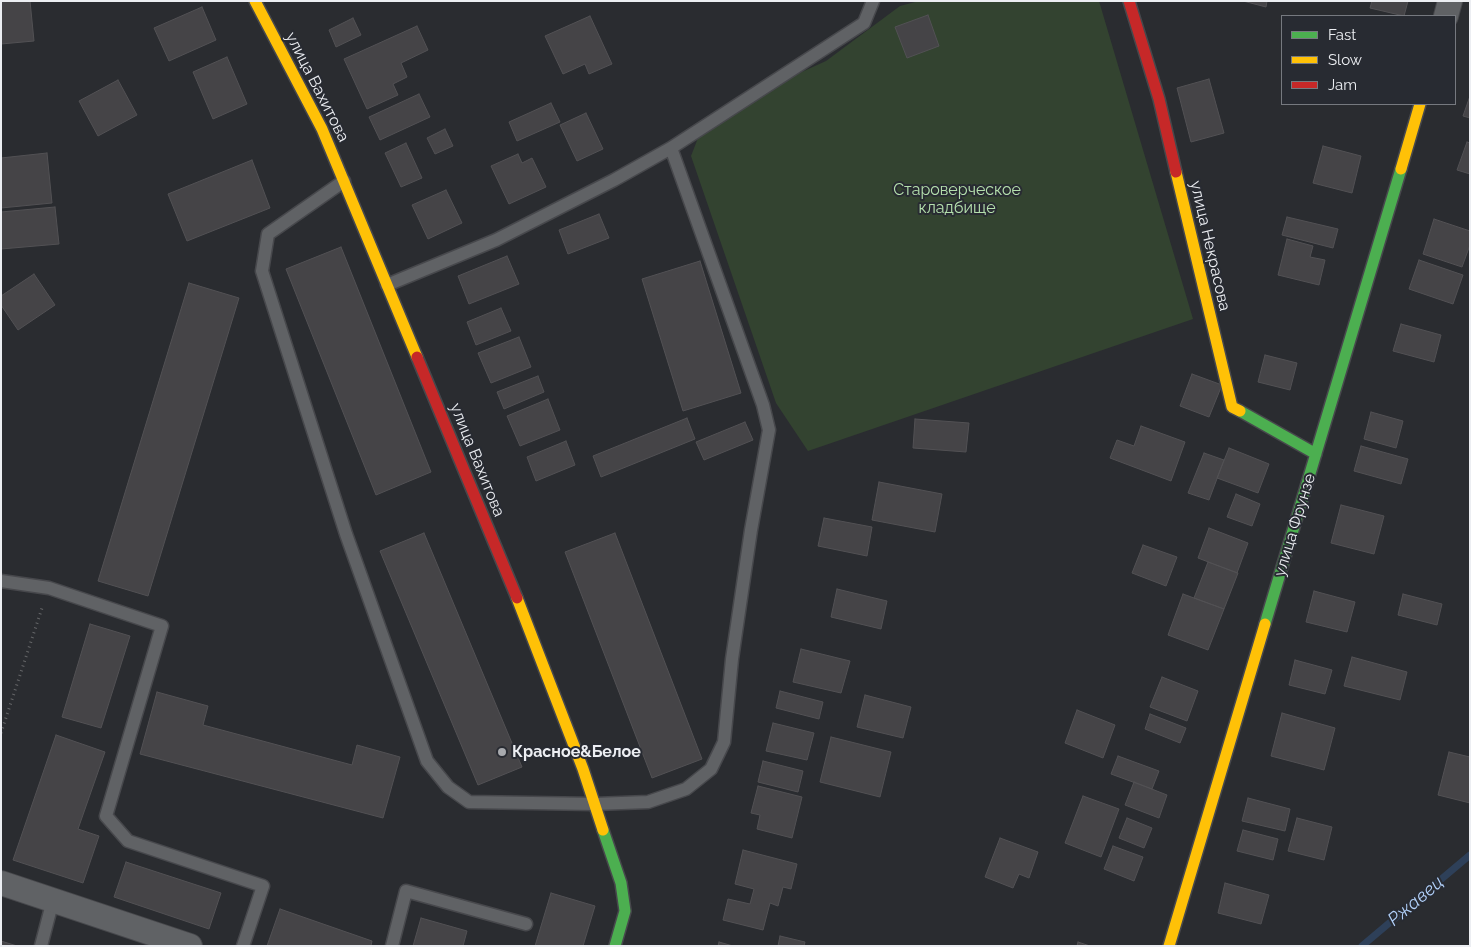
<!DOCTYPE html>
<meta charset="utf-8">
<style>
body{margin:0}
#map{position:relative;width:1471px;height:947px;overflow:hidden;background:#2a2c30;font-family:Raleway,sans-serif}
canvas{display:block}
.frame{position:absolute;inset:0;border:2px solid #eceef2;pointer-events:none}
.legend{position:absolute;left:1281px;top:15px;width:175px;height:90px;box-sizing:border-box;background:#282b32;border:1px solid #76797f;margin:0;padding:6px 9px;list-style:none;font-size:15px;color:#eceef2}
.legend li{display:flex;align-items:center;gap:10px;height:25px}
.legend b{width:25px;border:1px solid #76797f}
</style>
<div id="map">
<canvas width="1471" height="947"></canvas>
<div class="frame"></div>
<ul class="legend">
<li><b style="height:6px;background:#4caf50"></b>Fast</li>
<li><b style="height:6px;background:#ffc107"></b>Slow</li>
<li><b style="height:6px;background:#c62828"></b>Jam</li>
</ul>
</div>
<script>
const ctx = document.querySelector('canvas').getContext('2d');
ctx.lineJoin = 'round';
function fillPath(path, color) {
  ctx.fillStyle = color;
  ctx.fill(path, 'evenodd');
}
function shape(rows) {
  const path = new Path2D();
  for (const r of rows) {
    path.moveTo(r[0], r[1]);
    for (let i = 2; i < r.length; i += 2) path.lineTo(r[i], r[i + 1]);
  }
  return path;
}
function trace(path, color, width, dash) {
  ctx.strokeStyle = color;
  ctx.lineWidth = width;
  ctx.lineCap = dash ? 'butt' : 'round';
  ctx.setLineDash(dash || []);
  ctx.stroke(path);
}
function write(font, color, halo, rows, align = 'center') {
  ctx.font = font + ' Raleway,sans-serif';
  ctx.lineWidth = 4;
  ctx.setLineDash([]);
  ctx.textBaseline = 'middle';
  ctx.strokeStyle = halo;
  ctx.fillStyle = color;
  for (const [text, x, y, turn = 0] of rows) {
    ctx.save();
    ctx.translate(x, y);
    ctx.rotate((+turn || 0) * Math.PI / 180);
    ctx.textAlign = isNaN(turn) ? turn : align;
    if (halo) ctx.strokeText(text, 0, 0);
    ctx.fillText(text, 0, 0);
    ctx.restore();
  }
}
const green = shape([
 [919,1,1099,1,1193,319,808,451,776,403,691,156,703,125,729,105,826,61,900,6]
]);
const stream = shape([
 [1362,946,1470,855]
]);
const building = shape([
 [1,1,30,1,34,41,1,44,1,1],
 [1243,1,1267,1,1266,7,1243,1],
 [1372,1,1408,1,1404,16,1370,8,1372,1],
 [202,7,216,40,169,61,154,28,202,7],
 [928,15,939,46,907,58,895,27,928,15],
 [590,16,612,64,589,74,585,64,563,74,545,36,590,16],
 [353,18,361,35,336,47,329,30,353,18],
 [417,26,428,50,401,63,407,77,393,84,398,95,367,109,344,59,417,26],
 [227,57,247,104,213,119,193,72,227,57],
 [1209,79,1224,133,1191,142,1177,88,1209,79],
 [118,80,137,115,98,136,79,101,118,80],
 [419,94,430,117,380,140,369,117,419,94],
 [1470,96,1470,118,1463,116,1470,96],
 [551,103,560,122,517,141,509,122,551,103],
 [586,113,603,149,577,161,560,125,586,113],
 [445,129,453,146,435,154,427,138,445,129],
 [1467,142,1470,143,1470,174,1457,170,1467,142],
 [406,143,422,178,401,187,385,153,406,143],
 [1323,146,1361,156,1352,193,1313,183,1323,146],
 [47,153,52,203,1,208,1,158,47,153],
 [518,154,522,163,532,158,546,187,509,204,491,166,518,154],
 [252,160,270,208,187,241,168,194,252,160],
 [446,190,462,223,428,239,412,205,446,190],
 [55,207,59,244,1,249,1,212,55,207],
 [599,214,609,238,568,254,559,230,599,214],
 [1287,217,1338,229,1333,248,1282,235,1287,217],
 [1434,219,1470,231,1470,245,1462,267,1423,254,1434,219],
 [1287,239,1313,246,1310,257,1325,260,1319,285,1278,275,1287,239],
 [341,247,431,472,376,495,286,269,341,247],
 [507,256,519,284,469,304,458,276,507,256],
 [1419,260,1463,275,1453,304,1409,289,1419,260],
 [700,261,741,393,683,411,642,279,700,261],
 [34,274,55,305,18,330,1,305,1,296,34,274],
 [189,283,239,298,148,596,98,581,189,283],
 [501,308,511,331,476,345,467,322,501,308],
 [1401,324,1441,335,1434,362,1393,351,1401,324],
 [519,337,531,367,491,383,478,353,519,337],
 [1265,355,1297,363,1290,390,1258,382,1265,355],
 [1192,374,1222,385,1209,417,1180,406,1192,374],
 [538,376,544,392,504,409,497,392,538,376],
 [548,399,560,430,520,446,507,416,548,399],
 [1371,412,1403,421,1396,448,1364,439,1371,412],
 [687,418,695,439,601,477,593,456,687,418],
 [915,419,969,423,966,452,913,448,915,419],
 [745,422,753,440,704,460,696,442,745,422],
 [1141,426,1185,442,1171,481,1110,458,1117,440,1134,446,1141,426],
 [566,441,575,465,536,481,527,457,566,441],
 [1361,446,1408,459,1401,484,1354,471,1361,446],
 [1229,448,1269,464,1258,493,1217,478,1229,448],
 [1204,453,1224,460,1209,500,1188,493,1204,453],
 [879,482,942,494,935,532,872,520,879,482],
 [1236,494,1260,504,1252,526,1227,517,1236,494],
 [1341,505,1384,516,1374,554,1331,543,1341,505],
 [824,518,872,527,867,556,818,546,824,518],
 [1209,528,1248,543,1237,573,1198,558,1209,528],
 [424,533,522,767,478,785,380,551,424,533],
 [615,533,702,759,652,778,565,552,615,533],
 [1143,545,1177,557,1166,586,1132,573,1143,545],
 [1208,562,1238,573,1224,609,1194,598,1208,562],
 [837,589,887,601,881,629,831,617,837,589],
 [1314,591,1355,602,1347,632,1306,622,1314,591],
 [1183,594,1224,609,1208,650,1168,635,1183,594],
 [1403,594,1442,604,1437,625,1398,615,1403,594],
 [90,624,130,636,101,728,62,717,90,624],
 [801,649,850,661,841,693,793,682,801,649],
 [1352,657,1407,672,1400,700,1344,686,1352,657],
 [1295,660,1332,670,1325,694,1289,685,1295,660],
 [1162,677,1198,691,1187,721,1150,707,1162,677],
 [780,691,823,702,819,719,776,708,780,691],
 [157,692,208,706,203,725,352,765,357,745,400,757,383,818,140,754,157,692],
 [865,695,911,707,903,738,857,727,865,695],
 [1077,710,1115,725,1103,758,1065,743,1077,710],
 [1282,713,1335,728,1324,770,1271,756,1282,713],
 [1150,714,1186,728,1180,743,1145,729,1150,714],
 [773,723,814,733,807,760,766,751,773,723],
 [56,735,105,752,78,829,99,836,83,883,13,860,56,735],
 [831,737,891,752,880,797,820,782,831,737],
 [1449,752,1470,757,1470,803,1438,795,1449,752],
 [1118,756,1159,771,1152,789,1111,774,1118,756],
 [763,761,803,771,798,792,758,782,763,761],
 [1134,782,1167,795,1159,818,1125,805,1134,782],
 [758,786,802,797,792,838,757,829,760,815,751,813,758,786],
 [1083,796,1119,809,1101,857,1065,843,1083,796],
 [1248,798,1290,809,1285,831,1242,821,1248,798],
 [1127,818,1152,828,1144,848,1119,838,1127,818],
 [1297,818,1332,827,1324,860,1288,851,1297,818],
 [1243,830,1278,839,1273,860,1237,851,1243,830],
 [1000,838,1038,852,1029,878,1019,874,1013,888,985,877,1000,838],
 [1113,846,1143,857,1134,881,1104,869,1113,846],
 [743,850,797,864,791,889,783,887,778,906,770,903,763,930,723,920,728,899,750,904,754,889,735,884,743,850],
 [126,862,221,893,209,929,114,897,126,862],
 [1225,883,1269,895,1261,924,1218,913,1225,883],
 [551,893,595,906,583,946,535,946,551,893],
 [280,909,372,941,371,946,267,946,280,909],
 [421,918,467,931,463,946,413,946,421,918],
 [780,936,805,942,804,946,778,946,780,936],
 [1,941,17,946,1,946,1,941],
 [719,942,733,946,718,946,719,942],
 [1078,942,1090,946,1077,946,1078,942]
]);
const path = shape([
 [1,733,43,605]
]);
const lane = shape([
 [344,181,268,234,262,271,346,534,427,761,448,787,469,802,595,804,648,802,686,789,711,769,724,742,732,659,751,530,769,430,763,405,671,148],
 [387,285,496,240,614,180,671,148,864,23,873,1],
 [1,581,49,588,162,626,106,816,128,841,263,886,243,946],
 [41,946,53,900],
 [392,946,406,891,526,924]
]);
const street = shape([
 [1446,16,1450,1],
 [1,883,190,946]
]);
const fast = shape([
 [1240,411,1316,454],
 [1265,624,1401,169],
 [603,830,621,883,625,911,615,946]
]);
const slow = shape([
 [255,1,322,129,417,357],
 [1401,169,1420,104],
 [1176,172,1232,407,1240,411],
 [517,598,583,769,603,830],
 [1169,946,1265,624]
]);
const jam = shape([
 [1129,1,1159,99,1176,172],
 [417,357,517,598]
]);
const markers = [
 [502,752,5,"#a8aaae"]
];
const streetNames = [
 ["улица Вахитова",317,87,63],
 ["улица Некрасова",1210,246,77],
 ["улица Вахитова",477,460,68],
 ["улица Фрунзе",1295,525,-73]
];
const parkNames = [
 ["Староверческое",957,190],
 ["кладбище",957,208]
];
const poiNames = [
 ["Красное&Белое",512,752]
];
const waterNames = [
 ["Ржавец",1416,901,-40]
];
fillPath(green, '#334330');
trace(stream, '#2e4059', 7);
fillPath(building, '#454447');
trace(building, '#525154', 1);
trace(lane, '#47484c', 15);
trace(street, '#47484c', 26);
trace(fast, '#47484c', 14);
trace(slow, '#47484c', 14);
trace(jam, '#47484c', 14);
trace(path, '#646567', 3, [1, 4]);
trace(lane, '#606265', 12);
trace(street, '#606265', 24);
trace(fast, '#4caf50', 11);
trace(slow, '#ffc107', 11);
trace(jam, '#c62828', 11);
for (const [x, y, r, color] of markers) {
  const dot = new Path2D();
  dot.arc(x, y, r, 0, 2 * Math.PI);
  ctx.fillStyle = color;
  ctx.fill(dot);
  trace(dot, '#282b32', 2);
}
write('16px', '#eceef2', '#282b32', streetNames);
write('16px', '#b5e0ad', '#282b32', parkNames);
write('bold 16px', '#eceef2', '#282b32', poiNames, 'left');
write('italic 18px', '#b2d1fa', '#282b32', waterNames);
</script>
